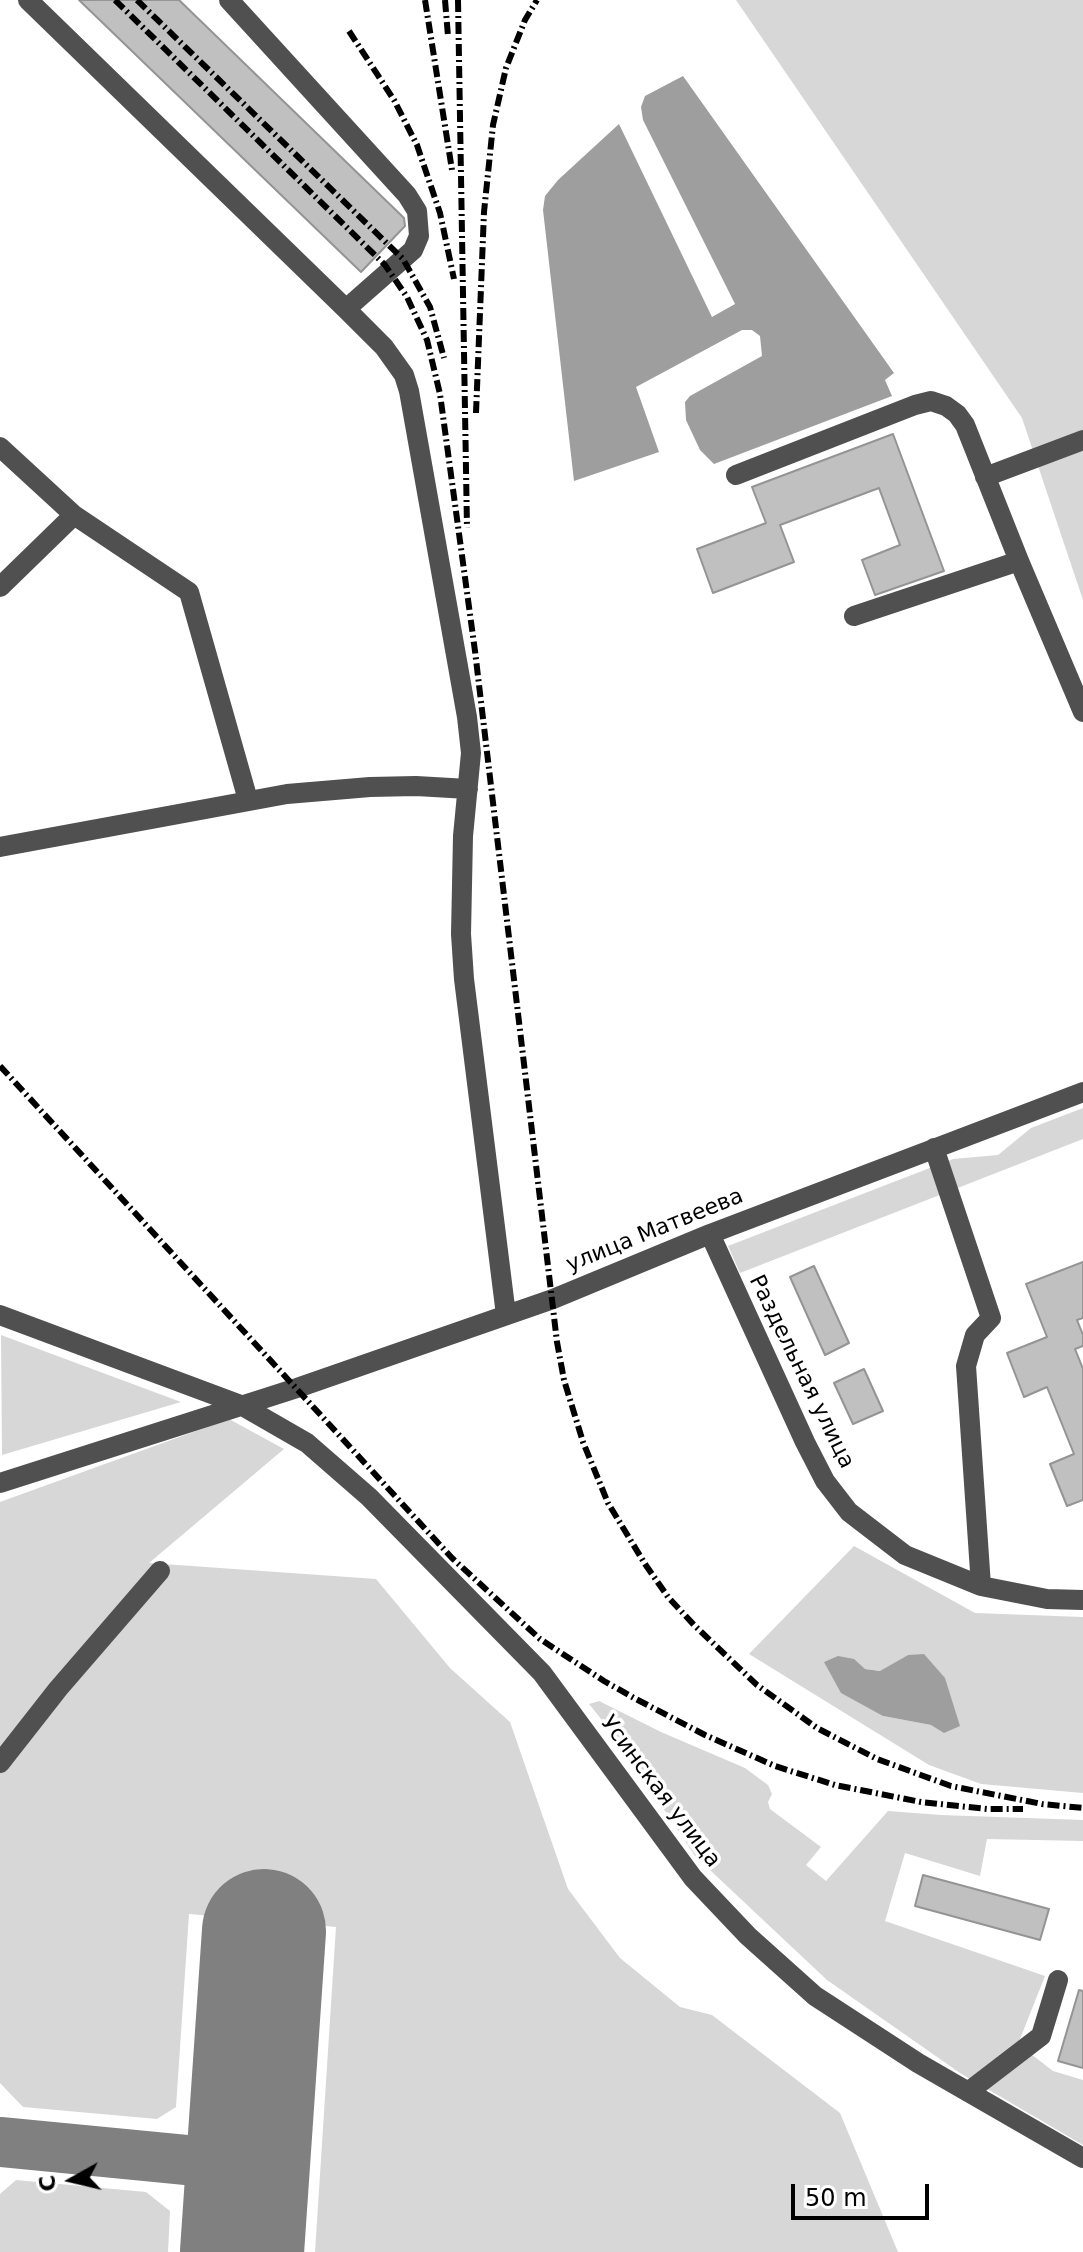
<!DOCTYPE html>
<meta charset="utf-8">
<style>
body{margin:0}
#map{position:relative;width:1083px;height:2252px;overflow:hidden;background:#fff;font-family:"DejaVu Sans",sans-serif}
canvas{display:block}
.north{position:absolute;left:32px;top:2140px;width:80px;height:80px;-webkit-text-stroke:6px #fff;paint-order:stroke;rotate:262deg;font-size:22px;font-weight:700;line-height:32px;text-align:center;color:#000}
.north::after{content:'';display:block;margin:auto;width:28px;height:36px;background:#000;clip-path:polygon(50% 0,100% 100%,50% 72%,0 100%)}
.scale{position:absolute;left:791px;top:2184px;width:138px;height:36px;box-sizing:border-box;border:4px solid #000;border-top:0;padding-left:10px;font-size:24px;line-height:28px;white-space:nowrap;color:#000;-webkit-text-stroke:6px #fff;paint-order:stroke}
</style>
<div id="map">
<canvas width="1083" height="2252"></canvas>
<div class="north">С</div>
<div class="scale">50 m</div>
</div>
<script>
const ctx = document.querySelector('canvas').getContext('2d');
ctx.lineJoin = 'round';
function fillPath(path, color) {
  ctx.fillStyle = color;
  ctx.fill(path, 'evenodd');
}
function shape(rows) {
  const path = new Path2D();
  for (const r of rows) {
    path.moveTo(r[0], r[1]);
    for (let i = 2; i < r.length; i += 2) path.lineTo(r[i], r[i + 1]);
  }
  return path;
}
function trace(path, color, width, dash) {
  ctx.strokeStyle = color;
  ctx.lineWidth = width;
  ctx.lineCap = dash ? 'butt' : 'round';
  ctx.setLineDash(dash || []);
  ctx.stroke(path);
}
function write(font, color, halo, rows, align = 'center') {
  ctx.font = font + ' "DejaVu Sans",sans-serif';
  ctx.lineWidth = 7;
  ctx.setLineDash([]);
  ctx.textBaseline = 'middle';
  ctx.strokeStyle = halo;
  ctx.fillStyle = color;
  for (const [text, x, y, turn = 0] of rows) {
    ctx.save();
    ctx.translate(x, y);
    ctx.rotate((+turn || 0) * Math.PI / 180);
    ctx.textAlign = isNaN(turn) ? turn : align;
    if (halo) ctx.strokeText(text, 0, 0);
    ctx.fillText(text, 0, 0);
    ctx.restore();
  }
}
const green = shape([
 [736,0,1083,0,1083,600,1022,418],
 [1083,1108,1083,1139,740,1273,728,1246,953,1159,998,1155,1031,1128],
 [1,1335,181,1402,2,1455],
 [229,1419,284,1449,149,1563,376,1579,450,1668,510,1722,568,1889,620,1958,680,2007,712,2015,840,2113,898,2252,315,2252,336,1927,189,1914,176,2107,157,2119,23,2107,0,2083,0,1502],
 [854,1546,975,1613,1083,1617,1083,1793,981,1784,929,1765,749,1654],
 [908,1655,944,1732,931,1725,883,1716,865,1669,881,1671],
 [599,1701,661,1732,745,1768,768,1785,772,1794,768,1802,770,1809,821,1847,806,1865,826,1881,888,1811,941,1815,1083,1820,1083,1841,987,1839,980,1876,905,1853,885,1921,1045,1976,1018,2044,1053,2071,1083,2080,1083,2145,960,2073,827,1980,695,1856,618,1740,589,1704],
 [16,2180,146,2192,170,2211,168,2252,0,2252,0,2194]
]);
const water = shape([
 [683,76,894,373,885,380,892,396,714,464,700,450,686,420,685,402,690,396,762,356,760,336,752,330,742,330,636,387,659,452,574,481,543,210,545,196,558,180,619,124,712,317,735,304,643,120,641,107,645,96],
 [924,1654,945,1678,960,1726,944,1733,931,1725,883,1716,841,1693,824,1662,838,1656,854,1659,865,1669,880,1671,908,1655]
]);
const taxiway = shape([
 [0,2142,248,2166]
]);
const runway = shape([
 [242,2252,264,1931]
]);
const building = shape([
 [79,0,179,0,404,218,405,226,361,272,79,0],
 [893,434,944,571,875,595,862,560,900,545,879,488,780,525,794,562,713,593,697,549,766,523,752,487,893,434],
 [1083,1262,1083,1318,1077,1320,1083,1335,1083,1346,1075,1349,1083,1369,1083,1500,1067,1506,1050,1464,1074,1454,1047,1387,1024,1397,1007,1353,1047,1337,1026,1284,1083,1262],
 [814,1266,849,1343,825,1355,790,1277,814,1266],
 [864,1369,883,1411,853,1424,834,1383,864,1369],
 [923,1875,1049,1909,1040,1940,915,1906,923,1875],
 [1079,1990,1083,1991,1083,2068,1058,2061,1079,1990]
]);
const minor = shape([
 [28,0,346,309,384,347,404,375,409,391,467,717,471,753,463,836,461,934,464,979,506,1315],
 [229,0,407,195,417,211,419,236,413,250,346,309],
 [0,447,74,515,0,587],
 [736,475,915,405,931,401,946,406,957,414,965,425,1019,561,1083,712],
 [985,477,1083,440],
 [74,515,189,592,248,800],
 [854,616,1019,561],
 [0,847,287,794,370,787,416,786,468,789],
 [934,1148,991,1318,975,1335,966,1366,981,1586],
 [710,1234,805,1442,825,1481,849,1512,905,1555,981,1586,1047,1599,1083,1600],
 [0,1315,241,1405,307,1443,369,1497,542,1673,693,1878,748,1936,815,1996,918,2063,1083,2158],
 [0,1483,297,1388,553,1299,710,1234,1083,1092],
 [0,1763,58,1689,160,1571],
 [968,2092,1041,2036,1058,1980]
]);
const rail = shape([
 [115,0,385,265,407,297,427,340,440,394,475,651,557,1342,564,1380,583,1442,608,1503,645,1564,668,1597,694,1625,757,1685,817,1728,877,1759,951,1786,1042,1804,1083,1808],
 [137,0,403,259,430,307,444,358],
 [425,0,452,170],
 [445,0,448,36],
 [458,0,467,528],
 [349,31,394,100,417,145,440,213,454,279],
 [476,413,484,212,493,125,506,68,525,20,537,0],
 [0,1066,452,1558,540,1639,604,1681,636,1699,705,1735,775,1766,835,1785,921,1802,987,1809,1023,1809]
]);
const streetNames = [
 ["улица Матвеева",655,1231,-22],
 ["Раздельная улица",801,1372,64],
 ["Усинская улица",660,1792,53]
];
fillPath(green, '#d7d7d7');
fillPath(water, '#9e9e9e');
trace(taxiway, '#808080', 50);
trace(runway, '#808080', 124);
fillPath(building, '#c0c0c0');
trace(building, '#949494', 2);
trace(minor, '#505050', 20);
trace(rail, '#000', 6, [12, 4, 2, 4]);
write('22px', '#000', '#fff', streetNames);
</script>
